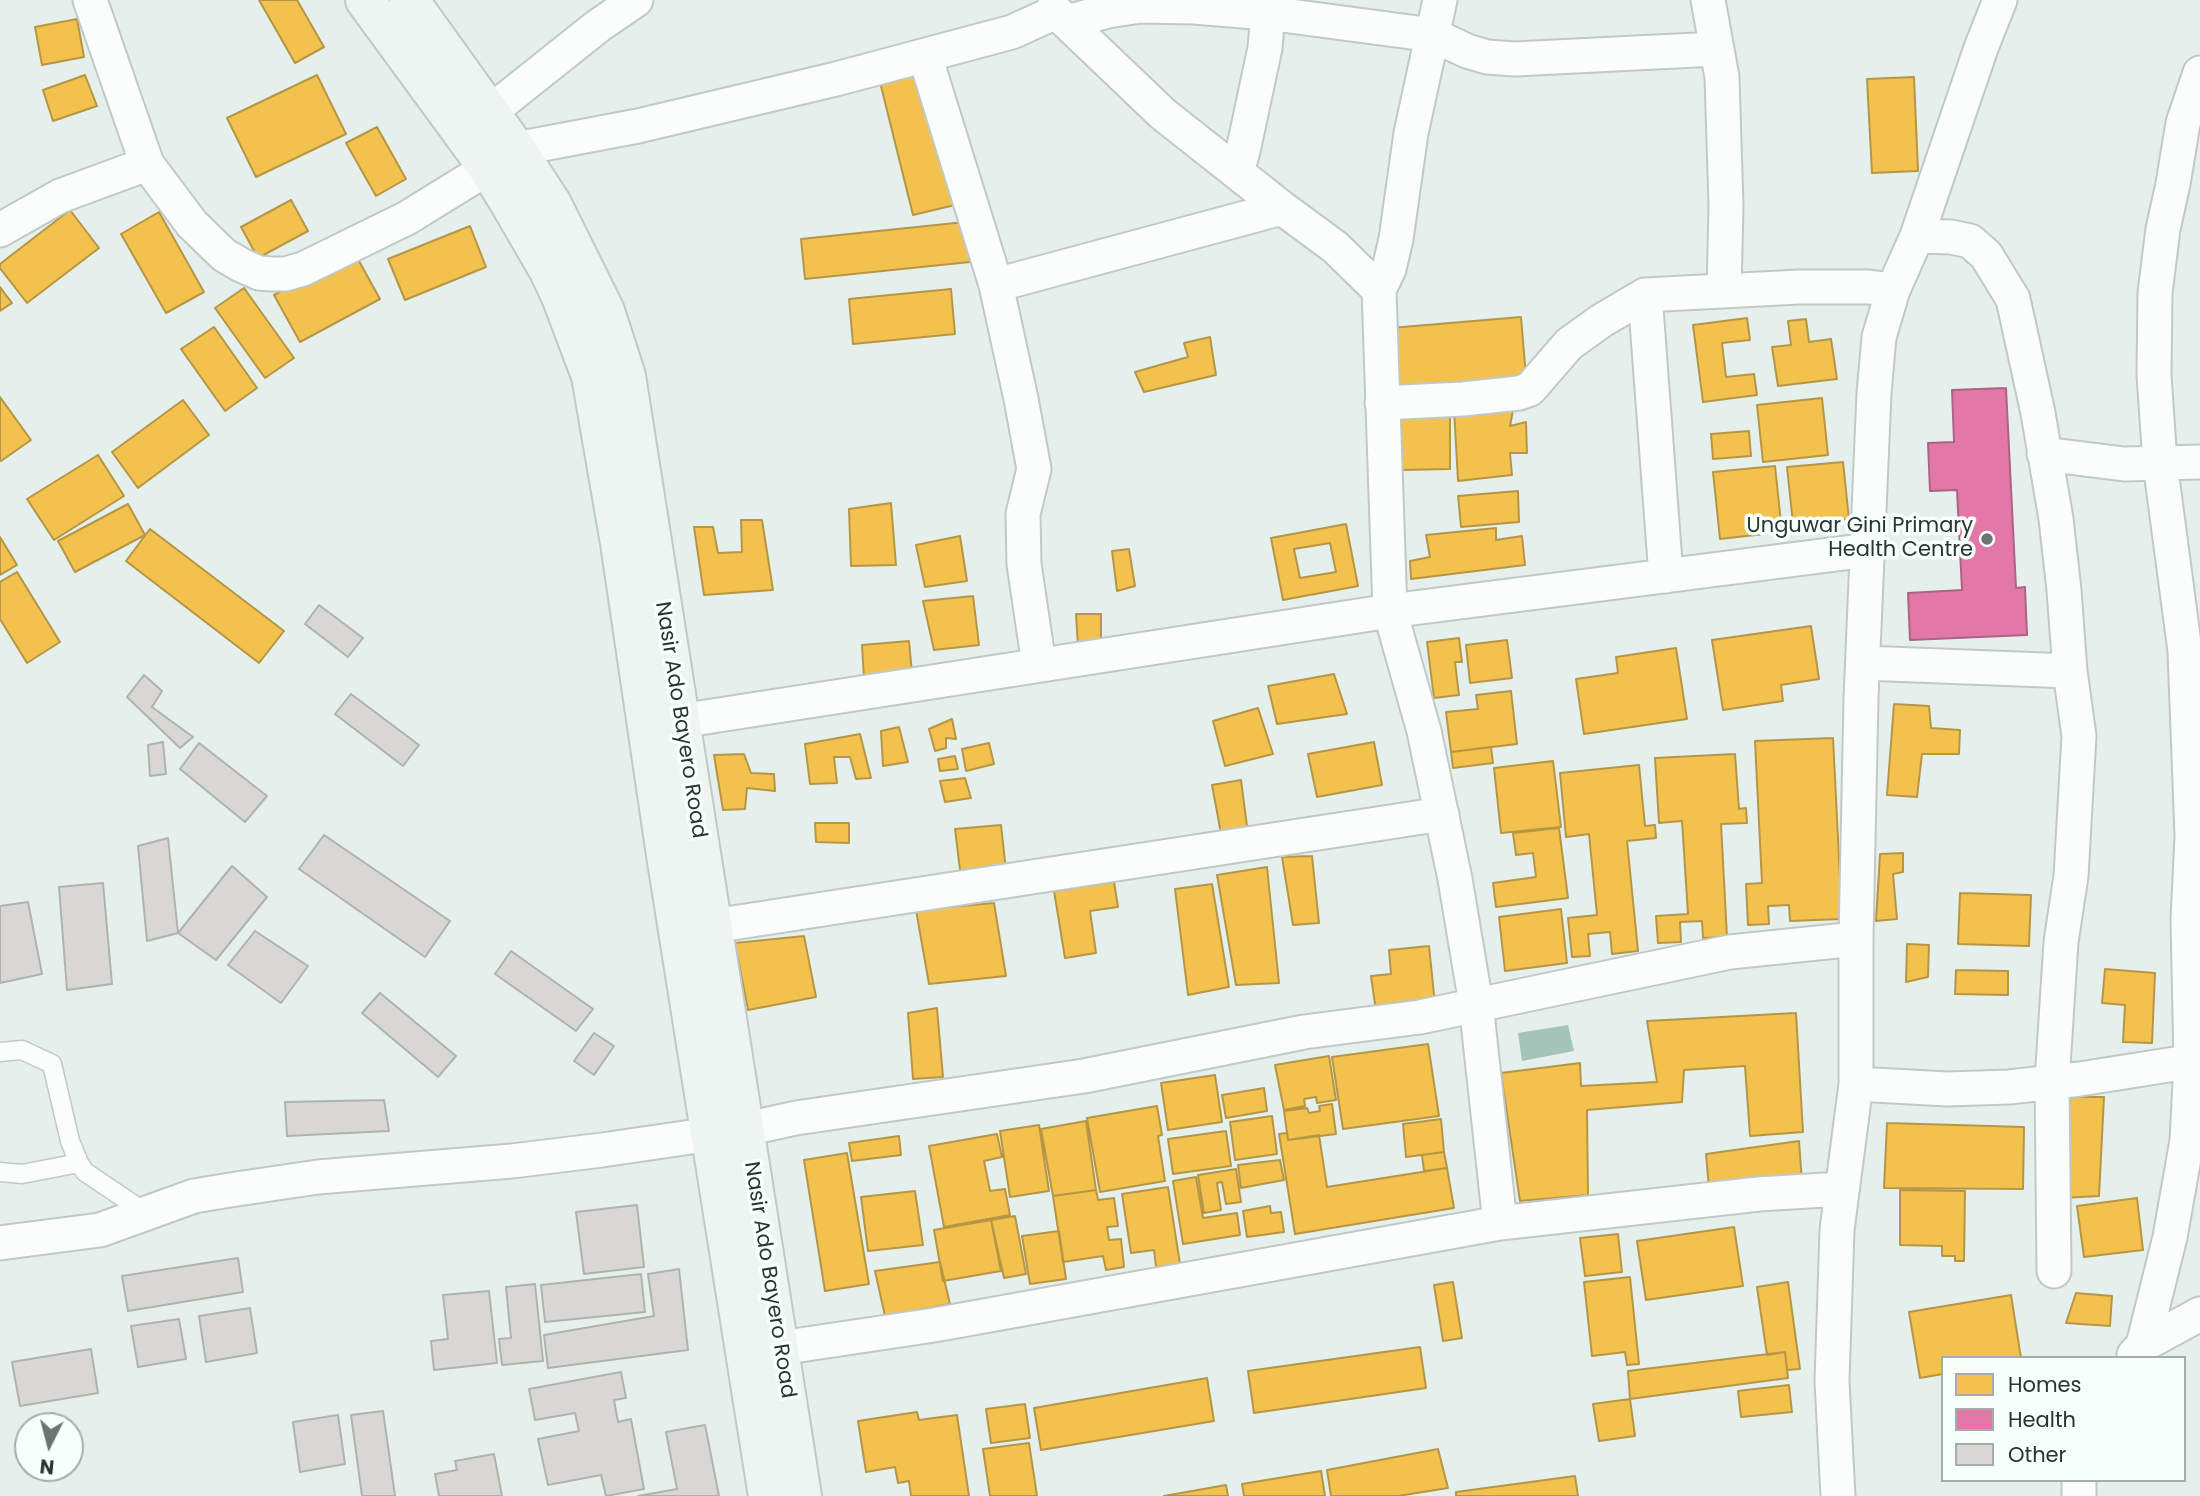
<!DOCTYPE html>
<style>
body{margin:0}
#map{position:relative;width:2200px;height:1496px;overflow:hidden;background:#e5f0ec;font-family:Poppins,sans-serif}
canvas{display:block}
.legend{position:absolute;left:1941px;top:1356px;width:245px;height:126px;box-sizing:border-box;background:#f7fffc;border:2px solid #a5adaa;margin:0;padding:9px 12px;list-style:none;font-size:21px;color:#2b3330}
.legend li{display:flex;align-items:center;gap:14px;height:35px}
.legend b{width:35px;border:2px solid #a5adaa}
.north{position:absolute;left:14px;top:1412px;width:70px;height:70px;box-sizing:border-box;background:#f7fffc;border:2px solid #a5adaa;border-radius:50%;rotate:186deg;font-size:19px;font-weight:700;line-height:28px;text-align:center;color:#2b3330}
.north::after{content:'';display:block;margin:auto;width:24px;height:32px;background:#6c7572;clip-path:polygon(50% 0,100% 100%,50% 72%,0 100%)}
</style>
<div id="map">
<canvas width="2200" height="1496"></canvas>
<ul class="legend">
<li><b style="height:19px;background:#f2c14e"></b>Homes</li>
<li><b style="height:19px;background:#e377a8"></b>Health</li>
<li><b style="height:19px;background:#d9d7d3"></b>Other</li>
</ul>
<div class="north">N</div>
</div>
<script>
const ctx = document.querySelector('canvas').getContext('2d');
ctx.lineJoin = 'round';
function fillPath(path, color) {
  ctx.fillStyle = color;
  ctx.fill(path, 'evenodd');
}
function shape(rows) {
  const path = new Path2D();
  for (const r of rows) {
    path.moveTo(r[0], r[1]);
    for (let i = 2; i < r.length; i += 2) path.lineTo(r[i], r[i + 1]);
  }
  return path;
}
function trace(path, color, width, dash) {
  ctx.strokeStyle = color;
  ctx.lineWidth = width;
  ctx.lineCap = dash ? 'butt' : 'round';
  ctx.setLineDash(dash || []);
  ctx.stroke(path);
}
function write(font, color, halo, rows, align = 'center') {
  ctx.font = font + ' Poppins,sans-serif';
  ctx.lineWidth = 7;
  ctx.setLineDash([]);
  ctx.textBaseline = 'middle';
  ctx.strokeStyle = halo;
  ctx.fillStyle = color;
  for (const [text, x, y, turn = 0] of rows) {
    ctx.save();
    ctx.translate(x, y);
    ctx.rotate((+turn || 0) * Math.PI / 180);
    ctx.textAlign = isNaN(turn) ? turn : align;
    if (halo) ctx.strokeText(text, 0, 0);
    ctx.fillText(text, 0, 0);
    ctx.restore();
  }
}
const water = shape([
 [1568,1025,1574,1051,1522,1061,1518,1033]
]);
const homes = shape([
 [259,0,297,0,324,47,295,63,259,0],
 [77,19,84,57,42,65,35,27,77,19],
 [924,63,959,204,913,215,878,74,924,63],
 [85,75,97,106,53,121,43,90,85,75],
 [317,75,346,134,256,177,227,118,317,75],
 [1914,77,1918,171,1872,173,1867,79,1914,77],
 [377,127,406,179,376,196,346,143,377,127],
 [291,200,308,231,258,258,241,227,291,200],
 [70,210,99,248,27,303,0,268,0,264,70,210],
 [159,212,204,292,166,313,121,234,159,212],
 [965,222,970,262,805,279,801,239,965,222],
 [470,226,486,267,405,300,388,259,470,226],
 [354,252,380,299,300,342,274,295,354,252],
 [0,287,12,303,0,311,0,287],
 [244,288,294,358,265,378,215,308,244,288],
 [951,289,955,334,853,344,849,299,951,289],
 [1521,317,1527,389,1397,399,1391,328,1521,317],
 [1747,318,1750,340,1722,343,1726,377,1754,374,1757,395,1703,402,1693,325,1747,318],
 [1806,319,1809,342,1831,339,1837,379,1778,386,1772,347,1791,345,1788,321,1806,319],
 [214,327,257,388,225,411,181,349,214,327],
 [1210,337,1216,375,1144,392,1135,372,1188,357,1184,343,1210,337],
 [0,397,31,440,1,461,0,460,0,397],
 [1822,398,1828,455,1763,462,1757,405,1822,398],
 [183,400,209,435,138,488,112,452,183,400],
 [1514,405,1510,426,1526,422,1527,453,1510,453,1512,475,1458,481,1454,409,1514,405],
 [1385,411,1450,417,1450,469,1401,470,1385,411],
 [1749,431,1751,456,1713,459,1711,434,1749,431],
 [98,455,124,496,54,540,27,499,98,455],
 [1843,462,1849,519,1793,524,1787,467,1843,462],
 [1775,466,1782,532,1720,539,1713,472,1775,466],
 [1518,491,1519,522,1461,527,1458,496,1518,491],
 [891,503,896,565,851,566,849,509,891,503],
 [128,504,145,535,75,572,58,541,128,504],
 [741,520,762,520,773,590,704,595,694,527,713,527,718,553,742,552,741,520],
 [1346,524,1358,586,1283,600,1271,538,1346,524],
 [1330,543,1336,572,1300,578,1294,549,1330,543],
 [1496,528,1496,540,1522,536,1525,565,1411,579,1410,561,1430,557,1426,535,1496,528],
 [150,529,284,631,259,663,126,561,150,529],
 [960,536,967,581,925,587,916,545,960,536],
 [0,537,17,565,0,575,0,537],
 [1129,549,1135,586,1117,591,1112,551,1129,549],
 [17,572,60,642,27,663,0,619,0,582,17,572],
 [973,596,979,645,934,650,923,601,973,596],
 [1076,614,1101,614,1101,644,1078,646,1076,614],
 [1811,626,1819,679,1781,685,1783,701,1723,710,1712,640,1811,626],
 [1459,638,1462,662,1455,662,1459,695,1434,698,1427,642,1459,638],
 [1507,640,1512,678,1470,683,1466,645,1507,640],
 [909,641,912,673,864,679,862,645,909,641],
 [1676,648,1687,719,1584,734,1576,679,1618,673,1616,657,1676,648],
 [1334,674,1347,714,1277,724,1268,686,1334,674],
 [1511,691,1517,744,1451,752,1446,712,1478,709,1476,695,1511,691],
 [1894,704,1929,706,1931,728,1960,730,1959,754,1922,754,1917,797,1887,795,1894,704],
 [1258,708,1273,754,1225,766,1213,721,1258,708],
 [952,719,956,739,946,738,946,748,935,751,929,729,952,719],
 [899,727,908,762,883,766,881,731,899,727],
 [860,734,871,778,856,779,850,757,834,757,837,783,810,784,805,744,860,734],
 [1833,738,1842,919,1790,921,1789,905,1768,906,1769,924,1748,925,1746,884,1762,883,1755,741,1833,738],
 [1374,742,1382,785,1317,797,1308,754,1374,742],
 [989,743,994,764,966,771,962,749,989,743],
 [1491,747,1493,763,1453,768,1451,752,1491,747],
 [744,754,751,773,774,774,775,791,747,788,745,809,723,810,714,755,744,754],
 [1735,754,1739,809,1746,808,1747,823,1721,824,1727,937,1703,938,1702,921,1680,922,1681,942,1658,943,1656,916,1688,914,1682,821,1659,823,1655,758,1735,754],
 [955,756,958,769,940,771,938,759,955,756],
 [1553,761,1561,827,1501,833,1494,768,1553,761],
 [1639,765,1645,826,1655,825,1656,838,1627,841,1638,951,1612,954,1610,932,1588,934,1590,956,1572,957,1568,918,1597,915,1589,834,1566,837,1560,773,1639,765],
 [965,778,971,798,945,802,940,781,965,778],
 [1241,780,1248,834,1222,839,1212,785,1241,780],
 [815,823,849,823,849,843,816,842,815,823],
 [1001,825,1006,870,961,878,955,829,1001,825],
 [1559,828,1568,898,1496,907,1493,883,1536,877,1533,853,1516,855,1513,833,1559,828],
 [1903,853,1903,872,1893,874,1897,919,1876,921,1880,854,1903,853],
 [1312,856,1319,923,1293,925,1282,857,1312,856],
 [1267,867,1279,983,1236,985,1217,875,1267,867],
 [1114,882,1118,907,1090,911,1096,953,1065,958,1054,891,1114,882],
 [1212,884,1229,987,1188,995,1175,889,1212,884],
 [1960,893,2031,895,2029,946,1958,944,1960,893],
 [994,903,1006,976,929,984,916,910,994,903],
 [1561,909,1567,963,1505,971,1499,917,1561,909],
 [804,936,816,997,748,1010,735,943,804,936],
 [1907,944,1929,945,1928,977,1906,982,1907,944],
 [1429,946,1435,1004,1376,1011,1371,976,1391,974,1389,950,1429,946],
 [2105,969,2155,973,2152,1043,2123,1042,2125,1005,2102,1003,2105,969],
 [1956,970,2008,971,2008,995,1955,994,1956,970],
 [937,1008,943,1077,913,1079,908,1013,937,1008],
 [1796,1013,1803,1132,1750,1136,1745,1066,1684,1070,1682,1102,1587,1110,1588,1195,1520,1201,1501,1073,1580,1063,1581,1086,1657,1082,1647,1021,1796,1013],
 [1428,1044,1439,1116,1343,1129,1332,1057,1428,1044],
 [1329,1056,1336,1100,1317,1103,1316,1097,1304,1099,1305,1106,1284,1110,1275,1065,1329,1056],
 [1215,1075,1222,1122,1168,1130,1161,1083,1215,1075],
 [1264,1088,1267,1111,1226,1118,1222,1095,1264,1088],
 [2070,1097,2104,1097,2099,1196,2064,1198,2070,1097],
 [1332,1104,1336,1134,1288,1140,1284,1111,1307,1108,1309,1113,1320,1111,1319,1106,1332,1104],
 [1157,1106,1162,1135,1158,1136,1165,1181,1100,1192,1087,1118,1157,1106],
 [1272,1116,1277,1154,1235,1160,1230,1122,1272,1116],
 [1441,1119,1444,1152,1406,1157,1403,1124,1441,1119],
 [1086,1121,1096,1190,1053,1196,1041,1129,1086,1121],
 [1887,1123,2024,1127,2023,1189,1884,1188,1887,1123],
 [1039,1125,1049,1191,1010,1197,1000,1131,1039,1125],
 [1226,1131,1231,1166,1173,1174,1168,1139,1226,1131],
 [1287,1133,1288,1140,1319,1135,1327,1187,1447,1168,1454,1208,1295,1234,1279,1134,1287,1133],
 [997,1134,1002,1157,984,1161,990,1191,1005,1189,1010,1215,944,1227,929,1146,997,1134],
 [899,1136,901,1155,852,1161,849,1143,899,1136],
 [1799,1141,1802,1182,1710,1200,1706,1154,1799,1141],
 [1444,1152,1447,1168,1424,1171,1422,1155,1444,1152],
 [847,1153,869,1284,825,1291,804,1160,847,1153],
 [1280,1160,1284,1180,1241,1188,1238,1165,1280,1160],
 [1236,1169,1241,1202,1226,1204,1222,1182,1217,1183,1221,1210,1204,1213,1198,1175,1236,1169],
 [1196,1177,1203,1218,1237,1213,1240,1235,1183,1244,1173,1181,1196,1177],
 [1168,1187,1180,1264,1156,1267,1154,1250,1131,1253,1122,1194,1168,1187],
 [1096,1190,1098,1200,1114,1198,1118,1226,1107,1227,1109,1240,1121,1239,1124,1267,1106,1270,1103,1256,1063,1262,1053,1196,1096,1190],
 [1900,1190,1965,1191,1964,1261,1955,1261,1955,1256,1942,1256,1942,1246,1900,1245,1900,1190],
 [915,1191,923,1245,868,1251,861,1197,915,1191],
 [2137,1198,2143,1250,2084,1257,2077,1206,2137,1198],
 [1270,1206,1271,1213,1281,1212,1284,1232,1247,1237,1243,1211,1270,1206],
 [1015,1216,1026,1274,1004,1278,991,1220,1015,1216],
 [991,1220,1001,1271,943,1281,934,1230,991,1220],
 [1734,1227,1743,1286,1646,1300,1637,1241,1734,1227],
 [1059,1231,1066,1279,1030,1284,1022,1236,1059,1231],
 [1618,1234,1622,1272,1585,1276,1580,1238,1618,1234],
 [940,1262,950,1304,885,1316,875,1271,940,1262],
 [1630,1277,1639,1364,1627,1365,1625,1352,1592,1356,1584,1282,1630,1277],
 [1453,1282,1462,1338,1443,1341,1434,1285,1453,1282],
 [1788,1282,1800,1369,1787,1370,1785,1352,1767,1355,1757,1287,1788,1282],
 [2076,1293,2112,1296,2110,1326,2066,1323,2076,1293],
 [2011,1295,2021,1358,1943,1358,1943,1374,1920,1378,1909,1312,2011,1295],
 [1420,1347,1426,1388,1254,1413,1248,1371,1420,1347],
 [1785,1352,1788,1378,1630,1399,1628,1371,1785,1352],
 [1207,1378,1214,1421,1041,1450,1034,1408,1207,1378],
 [1789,1385,1792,1412,1741,1417,1738,1391,1789,1385],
 [1630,1399,1635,1436,1599,1441,1593,1404,1630,1399],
 [1025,1404,1030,1438,991,1443,986,1409,1025,1404],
 [917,1412,919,1420,957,1415,969,1496,911,1496,909,1481,898,1483,895,1467,866,1472,858,1421,917,1412],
 [1029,1443,1037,1496,990,1496,983,1449,1029,1443],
 [1438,1449,1448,1488,1398,1496,1331,1496,1327,1470,1438,1449],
 [1321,1471,1325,1496,1244,1496,1242,1484,1321,1471],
 [1575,1476,1578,1496,1456,1496,1456,1492,1575,1476],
 [1226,1485,1228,1496,1164,1496,1226,1485]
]);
const health = shape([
 [2006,388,2016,588,2025,587,2027,635,1910,640,1908,593,1962,590,1957,490,1930,491,1928,443,1954,442,1952,390,2006,388]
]);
const building = shape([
 [319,605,363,638,348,657,305,624,319,605],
 [144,675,162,691,152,707,193,737,180,748,127,697,144,675],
 [351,694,419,745,403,766,335,714,351,694],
 [163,742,166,774,150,776,148,745,163,742],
 [199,743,267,796,245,822,180,769,199,743],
 [324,835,450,921,425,957,299,869,324,835],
 [168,838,178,933,147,941,138,846,168,838],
 [232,866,267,897,216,960,178,933,232,866],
 [103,883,112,984,67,990,59,887,103,883],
 [28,902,42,974,0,983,0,906,28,902],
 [255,931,308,966,281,1003,228,965,255,931],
 [511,951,593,1009,576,1031,495,974,511,951],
 [380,993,456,1056,438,1077,362,1013,380,993],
 [594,1033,614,1046,594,1075,574,1061,594,1033],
 [384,1100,389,1131,287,1136,285,1102,384,1100],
 [637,1205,644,1267,584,1274,576,1212,637,1205],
 [238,1258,243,1292,128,1311,122,1276,238,1258],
 [679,1269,688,1350,548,1368,544,1335,654,1316,648,1274,679,1269],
 [641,1274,645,1312,545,1322,541,1285,641,1274],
 [535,1284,543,1361,502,1365,499,1339,511,1338,506,1287,535,1284],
 [489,1291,497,1363,434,1370,431,1341,448,1339,443,1295,489,1291],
 [250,1308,257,1353,206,1362,199,1316,250,1308],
 [179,1319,186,1359,138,1367,131,1326,179,1319],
 [91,1349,98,1393,20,1406,12,1362,91,1349],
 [621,1372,626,1398,614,1400,618,1422,631,1419,644,1489,606,1496,601,1475,548,1485,538,1439,579,1431,575,1413,535,1420,529,1389,621,1372],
 [383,1411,395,1496,362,1496,351,1415,383,1411],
 [338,1415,345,1464,300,1472,293,1422,338,1415],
 [705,1425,719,1496,638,1496,677,1489,666,1432,705,1425],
 [494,1454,502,1496,439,1496,435,1474,457,1470,455,1461,494,1454]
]);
const lane = shape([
 [0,1052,22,1050,52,1064,70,1141,79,1163,85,1172,146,1213],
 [0,1172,22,1174,79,1163]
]);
const street = shape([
 [90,0,147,164,192,224,224,255,241,265,259,273,271,274,285,274,303,269,407,218,488,168],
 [1440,0,1411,133,1396,239,1389,269,1379,290,1390,611,1424,731,1455,879,1476,1004,1500,1223],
 [1708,0,1722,77,1726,206,1724,291],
 [1053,9,1163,114,1282,208,1335,247,1379,290],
 [1067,22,1108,11,1140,6,1194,7,1267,13,1433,35,1467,51,1487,57,1515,59,1716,49],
 [925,56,996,285,1021,399,1034,469,1023,514,1024,564,1039,665],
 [490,112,598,26,636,0],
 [516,149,638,126,836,79,1012,32,1056,12],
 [1237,172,1243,151,1265,48,1269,0],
 [0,230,60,196,147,164],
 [1917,236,1951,237,1970,241,1986,255,2013,299,2038,413,2056,519,2064,590,2070,671,2079,736,2071,876,2061,942,2052,1082,2054,1271],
 [996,285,1282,208],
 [1645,295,1666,576],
 [1382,403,1463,399,1519,393,1530,389,1569,344,1601,321,1645,295,1799,287,1869,287,1893,290],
 [2044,454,2124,464,2200,462],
 [1863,663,2070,671],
 [680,721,1390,611,1868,550],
 [713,926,1442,814],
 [1856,1084,1947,1089,2009,1087,2080,1079,2200,1060],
 [0,1243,100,1230,194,1196,230,1190,318,1177,512,1161,602,1150,746,1129,796,1118,1084,1076,1304,1032,1420,1017,1730,952,1856,939],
 [2143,1345,2170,1237,2187,1141,2191,1062,2188,920,2192,836,2185,651,2160,463,2154,375,2155,293,2163,229,2173,184,2183,123,2200,73],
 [780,1348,934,1325,1500,1223,1759,1194,1841,1189],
 [2134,1355,2143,1345,2200,1314],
 [1838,1496,1832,1381,1837,1230,1856,1084,1856,939,1861,698,1874,393,1879,337,1893,290,1917,236,1981,48,2000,0],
 [2079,1496,2079,1480]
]);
const secondary = shape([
 [365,0,488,168,509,202,549,271,562,299,591,376,620,543,666,855,768,1496],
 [409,0,516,149,552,204,605,311,626,376,802,1496]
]);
const markers = [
 [1987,539,7,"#6c7572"]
];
const poiNames = [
 ["Unguwar Gini Primary",1973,527],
 ["Health Centre",1973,551]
];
const streetNames = [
 ["Nasir Ado Bayero Road",680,720,81],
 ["Nasir Ado Bayero Road",769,1280,81]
];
fillPath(water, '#a5c4b9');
fillPath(homes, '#f2c14e');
trace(homes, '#b69645', 2);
fillPath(health, '#e377a8');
trace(health, '#ac6384', 2);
fillPath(building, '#d9d7d3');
trace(building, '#b0b2ae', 2);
trace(lane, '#c0c9c6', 21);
trace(street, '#c0c9c6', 37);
trace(secondary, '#c0c9c6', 42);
trace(lane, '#fbfdfc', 18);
trace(street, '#fbfdfc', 33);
trace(secondary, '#eef4f2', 38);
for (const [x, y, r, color] of markers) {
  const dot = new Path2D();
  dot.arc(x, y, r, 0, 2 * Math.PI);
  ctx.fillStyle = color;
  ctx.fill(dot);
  trace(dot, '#f7fffc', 2.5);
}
write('21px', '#2b3330', '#f7fffc', poiNames, 'right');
write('21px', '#2b3330', '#f7fffc', streetNames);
</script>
